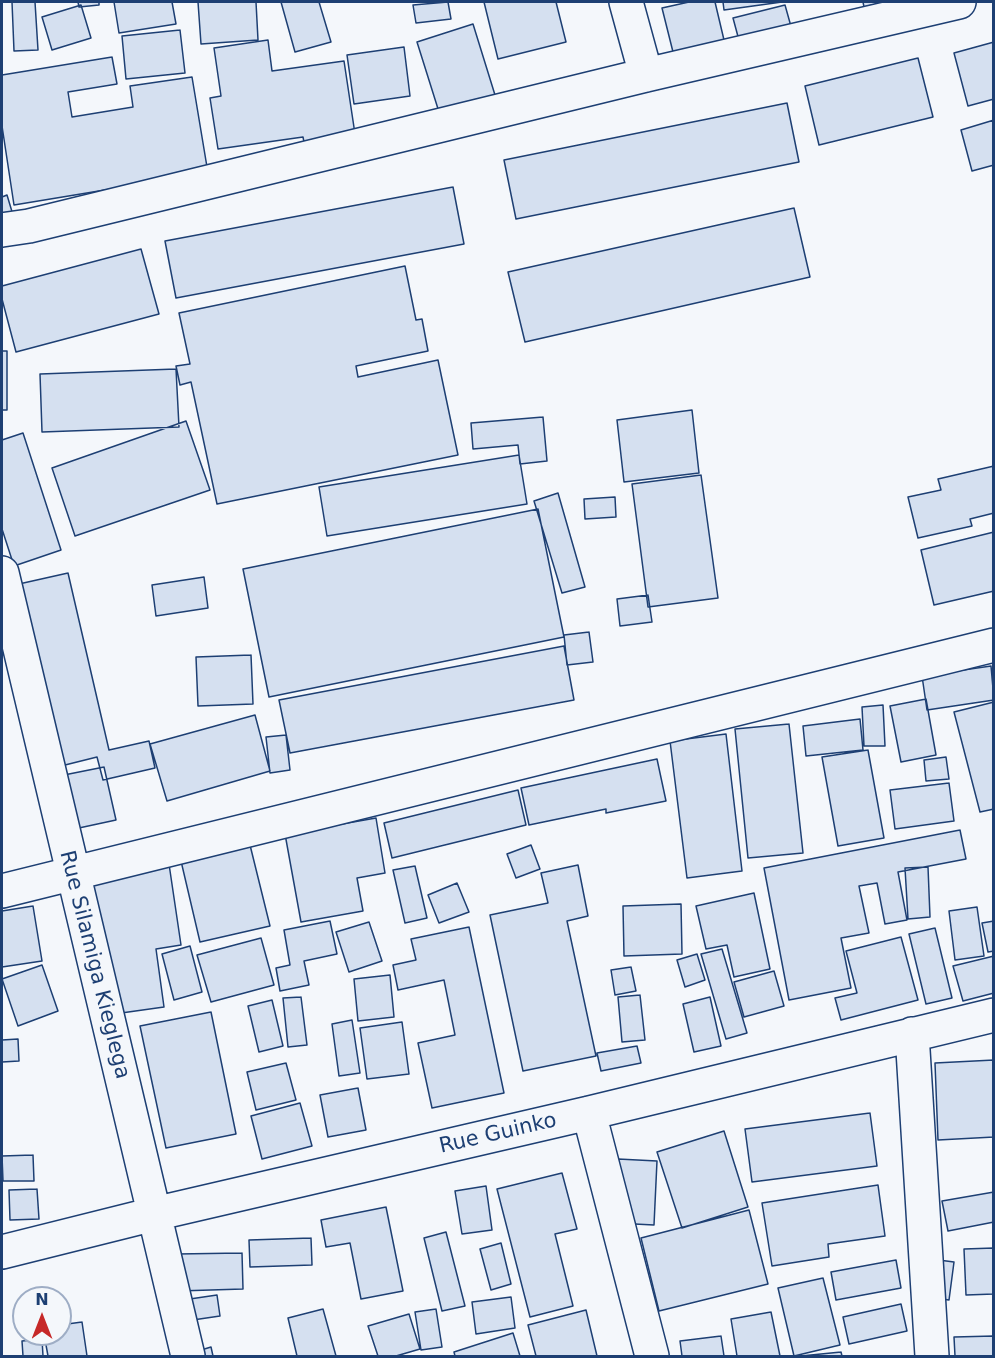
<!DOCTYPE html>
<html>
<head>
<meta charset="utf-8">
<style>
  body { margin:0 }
  #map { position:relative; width:995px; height:1358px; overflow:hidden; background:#f4f7fb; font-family:"DejaVu Sans",sans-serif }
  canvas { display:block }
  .frame { position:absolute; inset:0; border:3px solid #1d3f73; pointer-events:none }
  .north { position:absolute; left:12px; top:1286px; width:60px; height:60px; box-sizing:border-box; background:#f4f7fb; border:2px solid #9eadc5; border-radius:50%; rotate:0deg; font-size:16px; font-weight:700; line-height:24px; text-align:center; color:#1d3f73 }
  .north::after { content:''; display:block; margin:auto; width:21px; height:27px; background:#c62828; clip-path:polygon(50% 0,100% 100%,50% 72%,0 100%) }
</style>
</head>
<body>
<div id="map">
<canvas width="995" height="1358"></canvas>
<div class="frame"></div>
<div class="north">N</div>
</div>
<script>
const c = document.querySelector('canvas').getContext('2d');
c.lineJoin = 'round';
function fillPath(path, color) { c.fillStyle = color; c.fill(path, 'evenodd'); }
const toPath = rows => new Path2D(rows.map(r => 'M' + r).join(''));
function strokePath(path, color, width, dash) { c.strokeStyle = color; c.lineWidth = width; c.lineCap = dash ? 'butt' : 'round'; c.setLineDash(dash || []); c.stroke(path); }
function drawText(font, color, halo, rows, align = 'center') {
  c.font = font + ' "DejaVu Sans",sans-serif'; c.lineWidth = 4.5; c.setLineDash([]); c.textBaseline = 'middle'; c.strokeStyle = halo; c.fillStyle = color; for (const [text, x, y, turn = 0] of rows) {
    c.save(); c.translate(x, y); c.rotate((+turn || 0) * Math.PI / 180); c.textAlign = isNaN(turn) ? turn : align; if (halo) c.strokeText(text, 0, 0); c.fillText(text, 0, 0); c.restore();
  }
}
const building = toPath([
  [12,2,35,2,38,50,14,51,12,2],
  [78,2,99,2,99,5,79,7,78,2],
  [114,2,172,2,176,24,119,33,114,2],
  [198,2,256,2,258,40,201,44,198,2],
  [281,2,319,2,331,42,295,52,281,2],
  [448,2,451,19,416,23,413,5,448,2],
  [484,2,556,2,566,42,498,59,484,2],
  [689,2,715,2,724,40,673,52,662,8,689,2],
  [723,2,782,2,724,10,723,2],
  [863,2,885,2,864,7,863,2],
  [81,5,91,38,52,50,42,17,81,5],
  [785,5,792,30,740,44,733,18,785,5],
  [473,24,495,95,439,112,417,42,473,24],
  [180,30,185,73,126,79,122,36,180,30],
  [268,40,272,71,344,61,355,134,304,142,303,137,218,149,210,98,221,96,214,48,268,40],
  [994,42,994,99,968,106,954,53,994,42],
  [404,47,410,96,354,104,347,55,404,47],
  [112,57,117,84,68,92,72,117,133,107,130,86,192,77,208,173,14,205,2,126,2,75,112,57],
  [918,58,933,117,819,145,805,86,918,58],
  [787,103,799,162,516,219,504,160,787,103],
  [994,120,994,165,972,171,961,130,994,120],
  [453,187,464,244,176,298,165,241,453,187],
  [7,195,16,225,2,229,2,197,7,195],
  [794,208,810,277,525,342,508,272,794,208],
  [141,249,159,314,16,352,2,299,2,286,141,249],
  [405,266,416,320,422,319,428,351,356,366,358,377,438,360,458,455,217,504,191,382,180,385,176,366,190,364,179,313,405,266],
  [2,351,7,351,7,410,2,410,2,351],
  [176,369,179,427,42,432,40,374,176,369],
  [692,410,699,473,624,482,617,420,692,410],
  [543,417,547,461,520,464,518,445,473,449,471,423,543,417],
  [186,421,210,490,75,536,52,468,186,421],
  [23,433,61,550,14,566,2,529,2,440,23,433],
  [519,455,527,504,327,536,319,487,519,455],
  [994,466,994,513,970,519,972,526,918,538,908,497,941,490,938,479,994,466],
  [701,475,718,598,648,607,632,484,701,475],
  [558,493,585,587,562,593,534,501,558,493],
  [615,497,616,517,585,519,584,499,615,497],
  [538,509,564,637,269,697,243,569,538,509],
  [994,532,994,591,934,605,921,550,994,532],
  [68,573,109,750,149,741,155,768,103,780,97,757,53,768,10,586,68,573],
  [204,577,208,608,156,616,152,585,204,577],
  [648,595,652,622,620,626,617,599,648,595],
  [589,632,593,662,567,665,564,635,589,632],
  [564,646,574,700,290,753,279,700,564,646],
  [251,655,253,704,198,706,196,657,251,655],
  [991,666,994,700,927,710,922,676,991,666],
  [926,699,936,755,901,762,890,706,926,699],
  [994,702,994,809,980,812,954,712,994,702],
  [883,705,885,746,864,746,862,707,883,705],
  [255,715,270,771,167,801,150,744,255,715],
  [860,719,863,750,806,756,803,726,860,719],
  [789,724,803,853,748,858,735,729,789,724],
  [726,734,742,871,687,878,670,741,726,734],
  [286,735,290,770,270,773,266,737,286,735],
  [868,750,884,838,838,846,822,757,868,750],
  [946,757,949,779,926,781,924,760,946,757],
  [657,759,666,801,606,813,606,809,529,825,521,788,657,759],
  [104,767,116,820,65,831,54,777,104,767],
  [949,783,954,821,895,829,890,790,949,783],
  [518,790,526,825,392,858,384,823,518,790],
  [376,818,385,873,357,878,363,911,301,922,285,834,376,818],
  [960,830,966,859,898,872,907,920,885,924,877,883,859,886,869,933,841,938,851,988,789,1000,764,868,960,830],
  [250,845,270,926,200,942,181,861,250,845],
  [531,845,540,869,516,878,507,854,531,845],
  [169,864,181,945,156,949,164,1007,107,1015,87,876,169,864],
  [578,865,588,916,567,921,596,1056,523,1071,490,915,548,903,541,873,578,865],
  [415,866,427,918,405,923,393,870,415,866],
  [928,867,930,917,908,919,905,868,928,867],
  [457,883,469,912,439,923,428,895,457,883],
  [754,893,770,969,734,977,727,945,706,949,696,906,754,893],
  [681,904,682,954,624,956,623,906,681,904],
  [33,906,42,961,2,967,2,911,33,906],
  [977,907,984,956,955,960,949,911,977,907],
  [330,921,337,954,304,961,309,985,280,991,276,968,290,965,284,930,330,921],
  [994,921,994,951,988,952,982,923,994,921],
  [369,922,382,961,349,972,336,932,369,922],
  [469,927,504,1093,432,1108,418,1043,455,1035,444,980,398,990,393,965,416,960,411,939,469,927],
  [935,928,952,998,926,1004,909,934,935,928],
  [901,937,918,1000,841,1020,835,998,857,993,846,951,901,937],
  [261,938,274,985,211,1002,197,955,261,938],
  [190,946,202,992,174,1000,162,954,190,946],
  [722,949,747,1033,726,1039,701,954,722,949],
  [697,954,705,980,685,987,677,960,697,954],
  [994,956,994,993,963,1001,953,966,994,956],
  [42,965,58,1011,18,1026,2,979,42,965],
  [631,967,636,991,615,995,611,970,631,967],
  [774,971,784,1006,744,1017,734,982,774,971],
  [390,975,394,1017,358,1021,354,979,390,975],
  [640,995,645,1040,622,1042,618,997,640,995],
  [301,997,307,1045,288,1047,283,998,301,997],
  [710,997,721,1046,694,1052,683,1004,710,997],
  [272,1000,283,1046,259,1052,248,1006,272,1000],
  [211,1012,236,1134,166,1148,140,1026,211,1012],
  [352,1020,360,1073,339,1076,332,1024,352,1020],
  [402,1022,409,1074,367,1079,360,1028,402,1022],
  [18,1039,19,1061,2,1062,2,1040,18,1039],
  [637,1046,641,1063,601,1071,597,1053,637,1046],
  [994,1060,994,1137,938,1140,935,1063,994,1060],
  [286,1063,296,1100,256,1110,247,1072,286,1063],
  [358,1088,366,1130,328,1137,320,1095,358,1088],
  [300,1103,312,1146,262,1159,251,1116,300,1103],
  [870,1113,877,1166,752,1182,745,1129,870,1113],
  [724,1131,748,1207,682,1228,657,1152,724,1131],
  [33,1155,34,1181,3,1181,2,1156,33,1155],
  [618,1159,657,1161,654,1225,615,1223,618,1159],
  [562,1173,577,1229,555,1234,573,1306,530,1317,497,1189,562,1173],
  [878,1185,885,1236,828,1244,829,1257,772,1266,762,1203,878,1185],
  [486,1186,492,1230,462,1234,455,1191,486,1186],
  [37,1189,39,1219,10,1220,9,1190,37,1189],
  [994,1192,994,1222,948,1231,942,1201,994,1192],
  [386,1207,403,1291,361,1299,350,1243,326,1247,321,1220,386,1207],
  [749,1210,768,1284,659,1311,641,1238,749,1210],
  [446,1232,465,1306,442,1311,424,1238,446,1232],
  [311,1238,312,1265,250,1267,249,1240,311,1238],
  [501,1243,511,1284,491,1290,480,1249,501,1243],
  [994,1248,994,1294,966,1295,964,1249,994,1248],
  [242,1253,243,1289,178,1291,177,1254,242,1253],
  [931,1259,954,1262,949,1300,926,1297,931,1259],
  [896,1260,901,1288,836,1300,831,1272,896,1260],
  [823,1278,840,1345,794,1356,778,1288,823,1278],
  [217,1295,220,1316,186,1321,183,1300,217,1295],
  [511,1297,515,1328,476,1334,472,1302,511,1297],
  [901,1304,907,1331,849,1344,843,1317,901,1304],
  [323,1309,336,1356,297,1356,288,1318,323,1309],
  [436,1309,442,1347,421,1350,415,1312,436,1309],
  [586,1310,597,1356,536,1356,528,1325,586,1310],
  [771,1312,780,1356,737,1356,731,1319,771,1312],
  [409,1314,420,1349,396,1356,378,1356,368,1326,409,1314],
  [82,1322,87,1356,48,1356,44,1334,60,1334,60,1325,82,1322],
  [513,1333,520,1356,455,1356,454,1352,513,1333],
  [721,1336,724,1356,682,1356,680,1341,721,1336],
  [994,1336,994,1356,955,1356,954,1337,994,1336],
  [42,1339,43,1356,23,1356,22,1341,42,1339],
  [211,1347,213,1356,189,1356,188,1354,211,1347],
  [841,1352,842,1356,801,1356,841,1352]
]);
const street = toPath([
  [626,2,646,75],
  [2,230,29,226,646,75,959,2],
  [2,573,188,1356],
  [2,891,994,645],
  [912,1034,932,1356],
  [589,1113,652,1356],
  [2,1252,154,1214,589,1113,994,1015]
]);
const streetNames = [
  ["Rue Silamiga Kieglega",94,965,76],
  ["Rue Guinko",498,1134,-13]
];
fillPath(building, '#d5e0f0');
strokePath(building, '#1d3f73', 1.5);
strokePath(street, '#1d3f73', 36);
strokePath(street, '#f4f7fb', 33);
drawText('21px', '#1d3f73', '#f4f7fb', streetNames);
</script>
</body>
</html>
